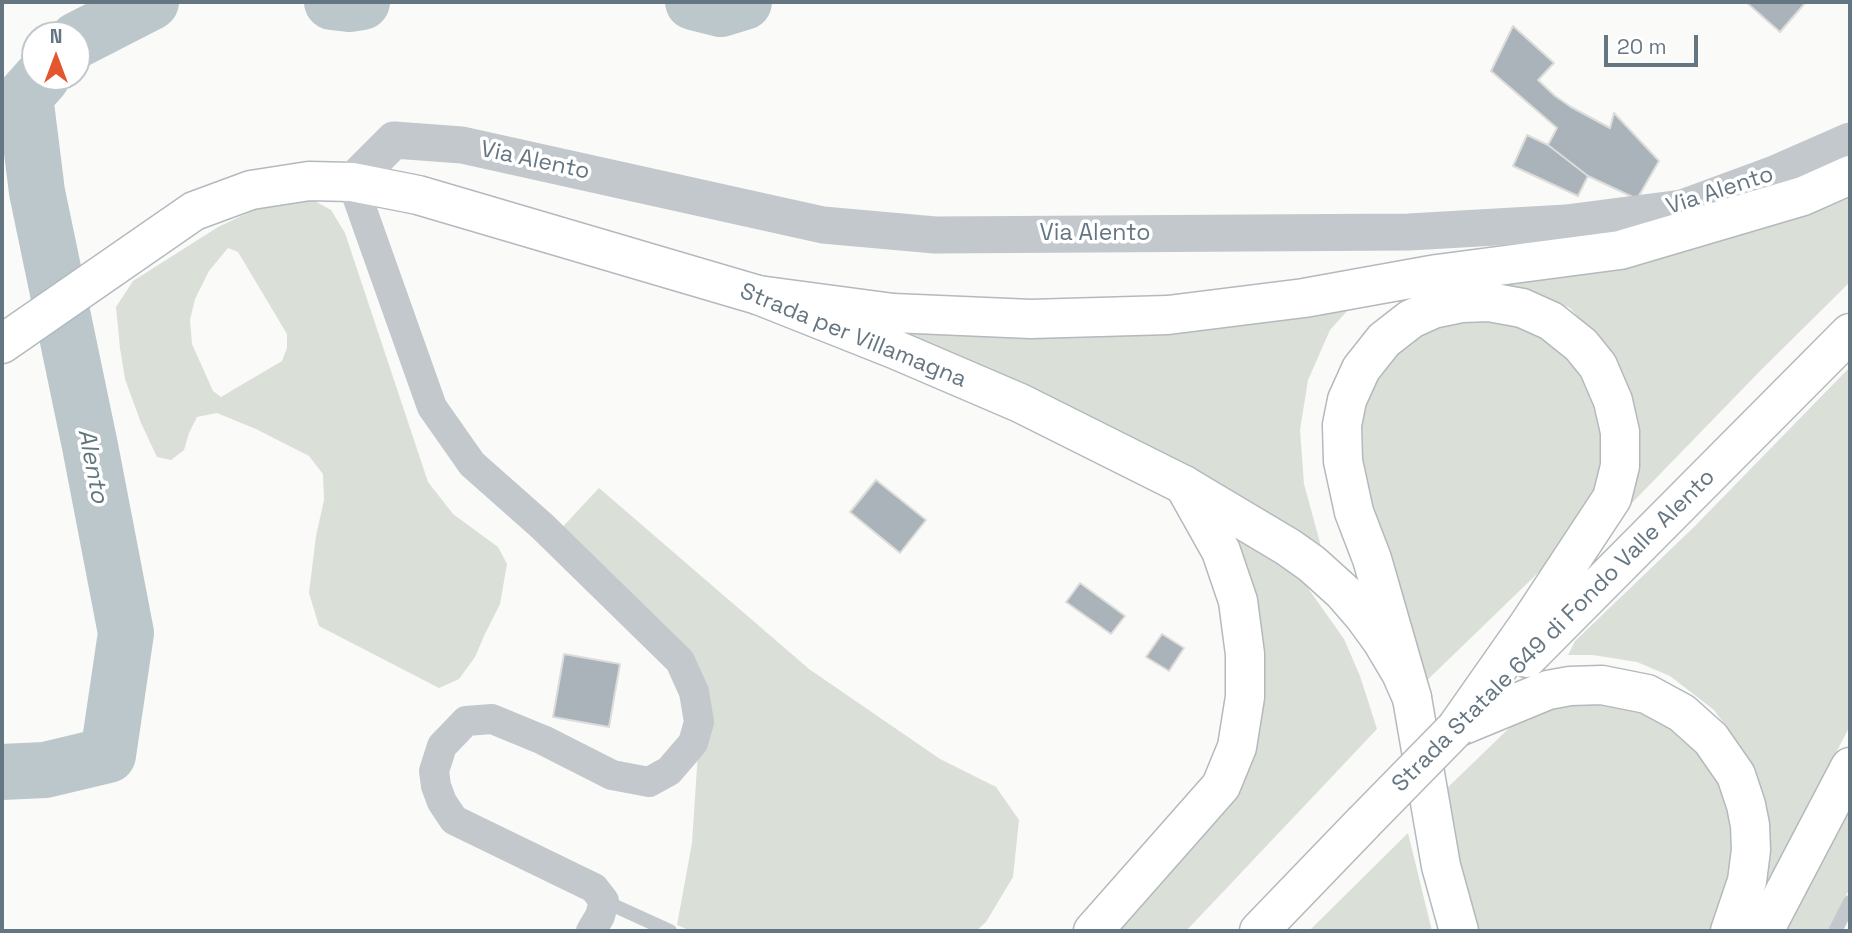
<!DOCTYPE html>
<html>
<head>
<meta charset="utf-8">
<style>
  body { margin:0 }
  #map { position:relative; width:1852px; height:933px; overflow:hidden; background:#fafaf8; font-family:"Space Grotesk",sans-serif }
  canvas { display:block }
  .frame { position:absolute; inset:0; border:4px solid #657683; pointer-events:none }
  .north { position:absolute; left:21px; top:21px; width:70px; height:70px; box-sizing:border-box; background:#fff; border:2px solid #c1c8cd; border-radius:50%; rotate:0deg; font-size:19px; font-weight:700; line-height:28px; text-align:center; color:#657683 }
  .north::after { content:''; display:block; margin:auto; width:24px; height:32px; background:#e4572e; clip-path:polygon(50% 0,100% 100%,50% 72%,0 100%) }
  .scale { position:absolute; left:1604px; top:35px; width:94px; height:32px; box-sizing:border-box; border:4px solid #657683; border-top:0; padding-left:9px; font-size:21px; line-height:24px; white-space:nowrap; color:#657683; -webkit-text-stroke:5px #fff; paint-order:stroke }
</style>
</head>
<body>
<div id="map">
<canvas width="1852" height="933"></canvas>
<div class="frame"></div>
<div class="north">N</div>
<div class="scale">20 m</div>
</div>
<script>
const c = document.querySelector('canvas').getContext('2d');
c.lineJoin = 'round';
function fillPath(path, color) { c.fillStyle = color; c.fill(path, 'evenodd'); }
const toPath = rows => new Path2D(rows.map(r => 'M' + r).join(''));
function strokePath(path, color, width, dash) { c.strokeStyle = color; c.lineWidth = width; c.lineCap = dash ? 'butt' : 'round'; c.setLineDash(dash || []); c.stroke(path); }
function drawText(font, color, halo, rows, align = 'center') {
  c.font = font + ' "Space Grotesk",sans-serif'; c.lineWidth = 7; c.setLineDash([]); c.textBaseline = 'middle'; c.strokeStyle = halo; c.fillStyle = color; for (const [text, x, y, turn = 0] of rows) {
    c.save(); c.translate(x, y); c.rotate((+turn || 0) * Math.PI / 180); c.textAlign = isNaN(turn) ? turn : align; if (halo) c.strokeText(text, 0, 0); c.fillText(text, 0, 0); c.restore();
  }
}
const green = toPath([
  [1850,194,1850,282,1761,370,1630,505,1636,461,1600,341,1570,308,1532,291,1482,279,1656,256,1803,217],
  [289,199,313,200,331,210,345,233,428,482,453,514,498,547,507,564,500,604,484,636,475,657,459,679,439,688,319,626,309,593,316,536,324,500,323,474,309,456,256,429,217,413,197,417,189,433,184,450,171,460,157,457,141,423,125,379,120,348,116,307,133,281,218,227,252,211],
  [228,248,238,252,287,334,287,348,282,361,221,397,213,391,192,344,190,320,195,299,209,271],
  [1356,301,1330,330,1308,380,1300,430,1304,484,1322,550,1237,494,868,324],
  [1505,313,1574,352,1603,408,1605,485,1570,542,1418,689,1368,513,1354,413,1371,374,1430,320],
  [1850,367,1850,726,1764,888,1754,782,1741,747,1714,710,1670,676,1637,662,1593,655,1568,655,1575,641,1695,526],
  [599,488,809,669,940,759,996,787,1019,820,1013,877,986,922,976,931,691,931,677,925,692,843,701,707,556,534],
  [1217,527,1258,547,1305,584,1344,639,1360,676,1377,729,1186,931,1114,931,1243,757],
  [1586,695,1674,716,1732,789,1738,833,1720,931,1477,931,1444,791,1532,706],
  [1850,775,1850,888,1827,931,1767,931],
  [1408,833,1432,931,1309,931]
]);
const stream = toPath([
  [135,2,141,7]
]);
const river = toPath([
  [332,2,349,4,362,2],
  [693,2,721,9,744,2],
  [77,40,151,2],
  [2,772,45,770,108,755,126,633,90,446,37,192,25,96,42,77]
]);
const building = toPath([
  [1746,2,1806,2,1780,32,1746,2],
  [1513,26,1554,63,1538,80,1555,96,1571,107,1610,128,1614,113,1659,161,1637,199,1588,176,1548,145,1557,128,1491,71,1513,26],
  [1527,135,1548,145,1588,176,1578,196,1513,166,1527,135],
  [876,480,926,520,900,553,850,512,876,480],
  [1080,583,1125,616,1111,634,1066,602,1080,583],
  [1162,634,1184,648,1169,671,1146,657,1162,634],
  [564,654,620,664,609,727,553,717,564,654]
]);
const service = toPath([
  [604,901,670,931],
  [1835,931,1850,902]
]);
const minor = toPath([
  [352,182,432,407,472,464,542,526,680,661,694,692,699,722,693,743,669,771,649,782,612,775,543,740,492,719,466,721,442,746,434,771,436,786,442,802,454,820,594,888,604,901,600,916,591,931]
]);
const tertiary = toPath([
  [352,182,394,140,462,145,823,225,935,235,1409,232,1566,223,1682,208,1777,173,1850,141]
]);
const secondary = toPath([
  [2,344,194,211,251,190,309,181,352,182,418,195,758,295,894,349,1020,403,1184,485,1288,547,1312,564,1343,592,1363,615,1382,641,1401,673,1412,698,1441,866,1459,931]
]);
const trunk = toPath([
  [758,295,893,313,1031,319,1168,315,1304,298,1437,274,1620,250,1803,196,1850,175],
  [1527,658,1850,333],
  [1412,698,1372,559,1354,512,1343,461,1342,425,1347,400,1361,369,1384,340,1411,319,1433,309,1462,303,1489,302,1522,308,1551,321,1581,345,1598,366,1613,401,1620,432,1620,466,1612,498,1529,624,1456,728],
  [1456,728,1548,690,1570,686,1602,685,1647,694,1682,713,1711,739,1736,775,1746,805,1750,825,1751,850,1747,881,1730,931],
  [1093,931,1221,786,1237,747,1245,697,1245,654,1238,601,1221,551,1184,485],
  [1259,931,1363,823],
  [1764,931,1850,767]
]);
const trunkBridge = toPath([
  [1363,823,1456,728]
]);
const streetNames = [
  ["Via Alento",535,161,12],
  ["Via Alento",1720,191,-18],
  ["Via Alento",1095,234],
  ["Strada per Villamagna",853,336,22],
  ["Strada Statale 649 di Fondo Valle Alento",1554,631,-45]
];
const waterNames = [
  ["Alento",92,466,79]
];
fillPath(green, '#dadfd7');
strokePath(stream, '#bbc7cb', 10);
strokePath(river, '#bbc7cb', 56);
fillPath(building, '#aab3b9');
strokePath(building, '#dcdcda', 2);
strokePath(secondary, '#b3babf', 41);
strokePath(trunk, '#b4b9bd', 41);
strokePath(service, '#c3c8cc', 14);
strokePath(minor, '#c3c8cc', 30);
strokePath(tertiary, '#c3c8cc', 37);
strokePath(secondary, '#fff', 38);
strokePath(trunk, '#fff', 38);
strokePath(trunkBridge, '#b4b9bd', 41, []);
strokePath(trunkBridge, '#fff', 38);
drawText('23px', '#657683', '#fff', streetNames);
drawText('italic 24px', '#60757c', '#fff', waterNames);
</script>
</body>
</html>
